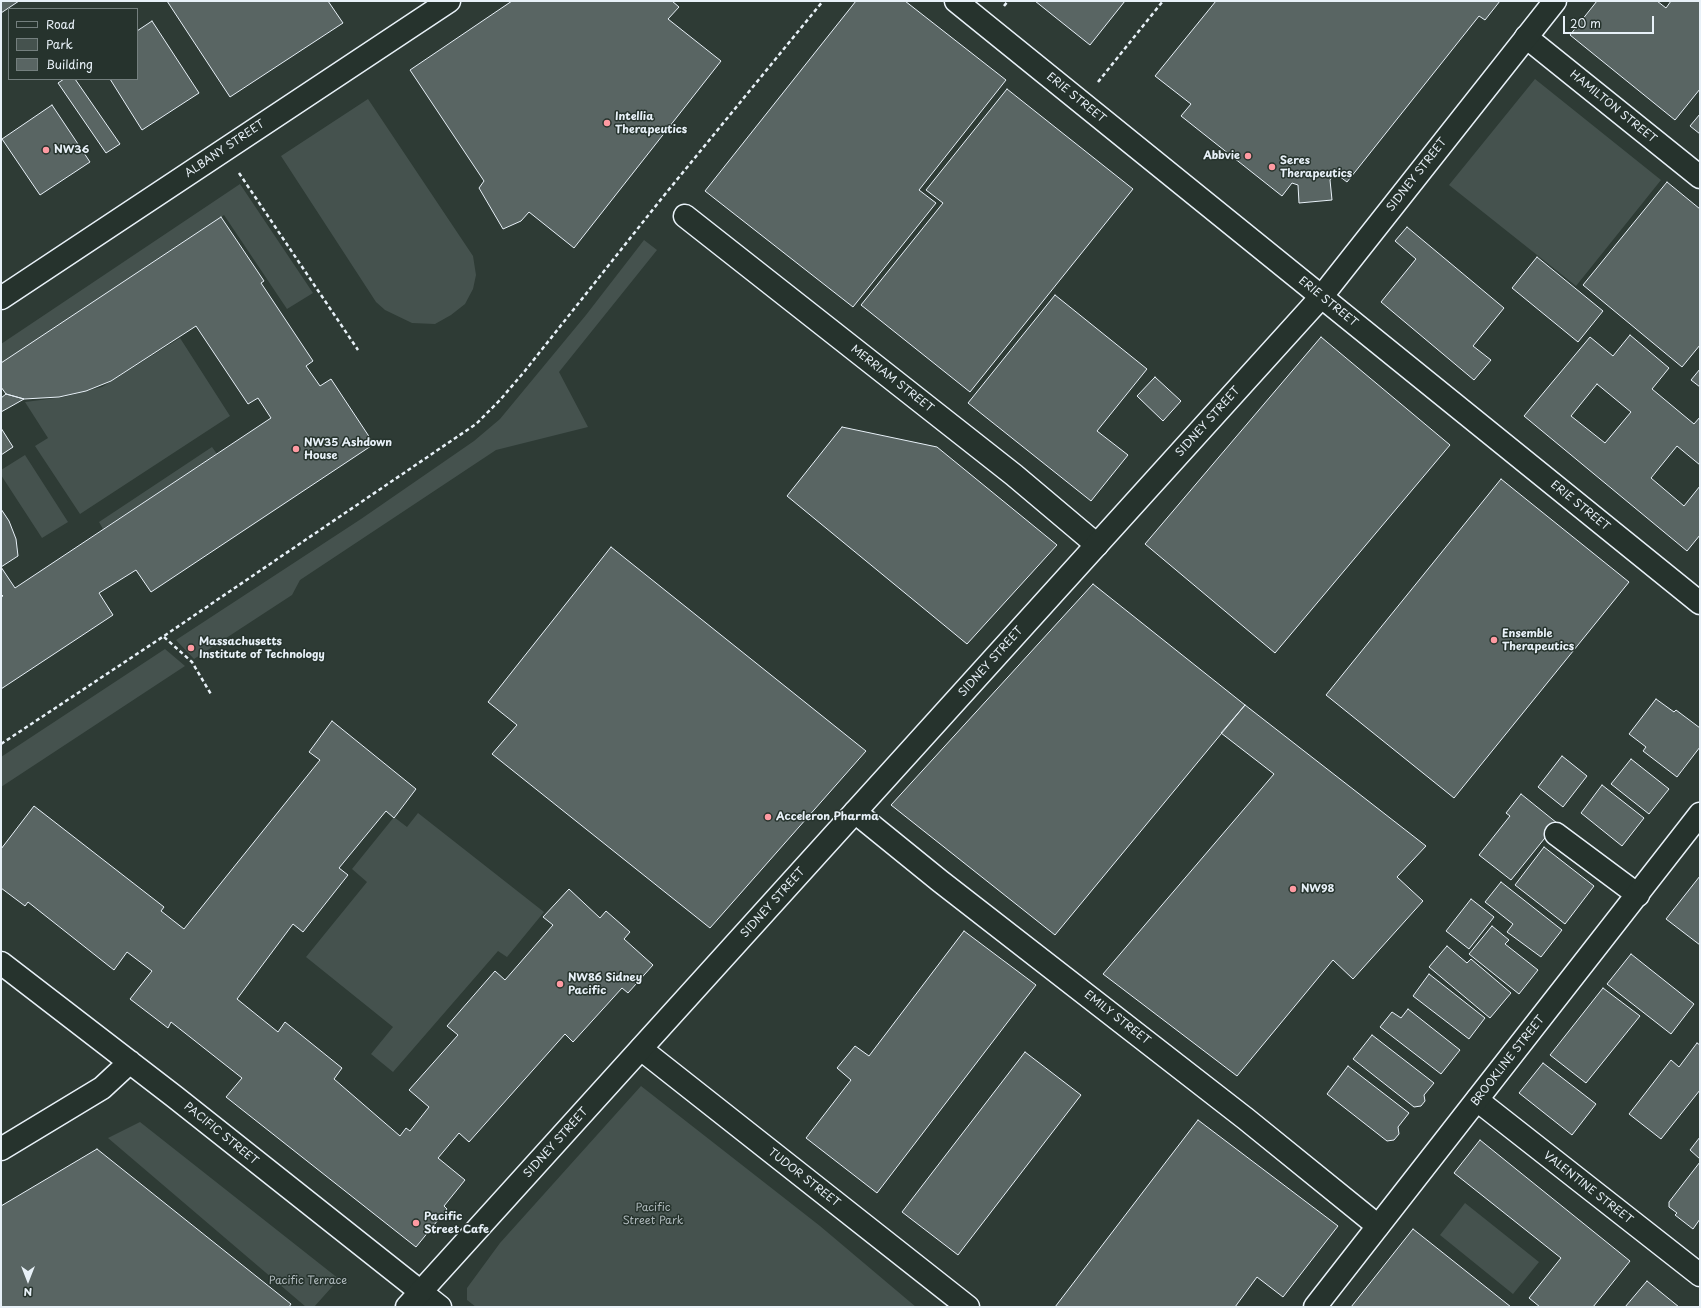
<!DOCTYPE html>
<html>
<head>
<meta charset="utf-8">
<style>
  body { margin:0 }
  #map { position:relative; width:1701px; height:1308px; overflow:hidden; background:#2e3b35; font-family:"Playpen Sans",sans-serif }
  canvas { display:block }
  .frame { position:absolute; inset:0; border:2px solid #e8f1f8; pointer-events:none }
  .legend { position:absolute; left:8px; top:8px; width:130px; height:72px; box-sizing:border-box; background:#26332d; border:1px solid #747f7e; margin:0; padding:5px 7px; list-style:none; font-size:12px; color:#e8f1f8 }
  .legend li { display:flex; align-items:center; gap:8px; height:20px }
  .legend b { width:20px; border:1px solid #747f7e }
  .north { position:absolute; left:8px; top:1260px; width:40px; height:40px; -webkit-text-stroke:3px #26332d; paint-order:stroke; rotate:180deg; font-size:11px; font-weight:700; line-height:16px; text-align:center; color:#e8f1f8 }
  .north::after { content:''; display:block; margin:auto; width:14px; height:18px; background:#e8f1f8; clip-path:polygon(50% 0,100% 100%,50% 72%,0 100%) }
  .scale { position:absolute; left:1563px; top:16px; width:91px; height:18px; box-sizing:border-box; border:2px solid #e8f1f8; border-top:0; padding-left:5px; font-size:12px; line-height:14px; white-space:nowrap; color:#e8f1f8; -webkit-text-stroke:3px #26332d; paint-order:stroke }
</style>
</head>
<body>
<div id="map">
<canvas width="1701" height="1308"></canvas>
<div class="frame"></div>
<ul class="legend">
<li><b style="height:5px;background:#26332d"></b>Road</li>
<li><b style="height:11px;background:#45524e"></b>Park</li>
<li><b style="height:11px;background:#596563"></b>Building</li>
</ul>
<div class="north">N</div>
<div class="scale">20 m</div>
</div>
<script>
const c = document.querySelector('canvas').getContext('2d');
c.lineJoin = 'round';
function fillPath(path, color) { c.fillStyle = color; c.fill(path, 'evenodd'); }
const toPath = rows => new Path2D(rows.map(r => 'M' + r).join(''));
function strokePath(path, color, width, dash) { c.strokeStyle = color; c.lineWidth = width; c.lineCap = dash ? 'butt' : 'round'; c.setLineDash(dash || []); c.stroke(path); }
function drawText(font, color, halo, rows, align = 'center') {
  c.font = font + ' "Playpen Sans",sans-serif'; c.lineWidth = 3; c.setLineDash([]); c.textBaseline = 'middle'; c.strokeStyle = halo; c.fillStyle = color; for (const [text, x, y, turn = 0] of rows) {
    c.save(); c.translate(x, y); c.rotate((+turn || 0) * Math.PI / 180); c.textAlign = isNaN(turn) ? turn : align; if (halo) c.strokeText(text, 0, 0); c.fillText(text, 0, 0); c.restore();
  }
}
const green = toPath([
  [1535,79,1661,180,1576,286,1449,185],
  [368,99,473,256,476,275,473,289,465,304,451,315,435,324,412,323,385,310,376,302,281,156],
  [240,184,313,293,287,309,224,215,1,364,1,344],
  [644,240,657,250,559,372,588,427,496,450,300,580,292,595,194,659,176,640,361,519,474,441,500,419,586,315],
  [180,338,230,416,80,514,35,446,48,438,25,402,64,397,102,387],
  [212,447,217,454,103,529,99,522],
  [25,455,68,522,42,538,1,475,1,470],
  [165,649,185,666,1,787,1,757],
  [418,813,544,912,507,957,498,951,393,1072,371,1054,393,1027,306,957,367,882,352,869,394,817,407,827],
  [641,1086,820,1226,916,1307,476,1307,467,1300,467,1288,500,1243],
  [140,1122,339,1279,314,1307,306,1307,108,1138],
  [1465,1203,1539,1262,1513,1294,1440,1235]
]);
const building = toPath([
  [1,1,19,1,1,13,1,1],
  [167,1,328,1,343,23,230,97,167,1],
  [512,1,672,1,679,7,668,19,721,61,574,248,529,212,521,221,503,229,479,188,484,181,410,70,512,1],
  [856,1,905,1,1006,80,919,190,936,203,853,307,705,191,856,1],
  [1035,1,1125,1,1090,45,1035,1],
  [1216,1,1500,1,1485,20,1479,16,1347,182,1335,173,1330,180,1332,200,1299,203,1298,185,1292,183,1282,196,1181,116,1191,104,1155,76,1216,1],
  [1597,1,1657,1,1666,8,1671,1,1700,1,1700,89,1675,120,1570,35,1597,1],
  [152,21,199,93,142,130,110,79,137,79,137,31,152,21],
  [64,79,75,79,120,144,106,153,58,83,64,79],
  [1007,89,1133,189,970,392,861,305,943,203,926,190,1007,89],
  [52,105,90,162,40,195,2,139,52,105],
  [1700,114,1700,134,1690,126,1700,114],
  [1667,182,1700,209,1700,345,1682,367,1583,285,1667,182],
  [221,217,264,281,261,283,313,361,306,366,320,386,331,379,374,444,151,592,136,570,99,593,113,615,1,689,1,597,3,596,1,594,1,509,9,521,16,539,18,556,1,567,15,588,271,418,258,398,248,404,196,326,111,381,86,391,59,397,24,399,6,394,1,387,1,363,221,217],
  [1407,227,1504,308,1473,346,1491,360,1474,380,1381,302,1416,259,1395,241,1407,227],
  [1537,257,1603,311,1578,342,1512,288,1537,257],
  [1055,295,1147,369,1097,431,1128,455,1091,501,968,403,1055,295],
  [1630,335,1669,368,1652,389,1694,424,1700,417,1700,465,1677,446,1651,478,1684,506,1700,486,1700,535,1687,551,1524,416,1590,337,1613,356,1630,335],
  [1597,384,1631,412,1605,443,1571,416,1597,384],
  [1321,337,1450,445,1275,653,1145,544,1321,337],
  [1700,369,1700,387,1691,380,1700,369],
  [1155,377,1181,401,1163,421,1137,396,1155,377],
  [6,394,24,399,1,412,1,398,6,394],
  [842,427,937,447,1057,545,967,644,787,496,842,427],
  [1,428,13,447,1,455,1,428],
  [1501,479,1629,582,1454,798,1326,695,1501,479],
  [611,547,866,751,710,928,492,754,517,725,488,702,611,547],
  [1093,584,1245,705,1055,935,891,805,1093,584],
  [1656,699,1674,712,1676,710,1700,728,1700,747,1677,777,1643,751,1646,747,1629,734,1656,699],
  [1245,705,1426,846,1397,877,1423,901,1353,979,1333,960,1237,1076,1103,974,1274,774,1221,733,1245,705],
  [332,721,416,789,394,818,386,811,339,868,348,875,303,932,293,924,237,999,278,1032,285,1022,342,1068,334,1079,400,1136,406,1128,410,1131,429,1107,409,1090,458,1035,447,1026,495,971,505,980,553,925,543,917,569,889,600,918,606,911,630,932,624,939,653,965,628,993,622,988,573,1042,565,1034,469,1142,459,1133,438,1158,465,1180,444,1206,447,1209,416,1247,226,1097,242,1078,171,1022,168,1028,130,999,152,971,127,952,114,970,28,902,25,906,1,888,1,849,34,806,164,907,161,911,184,929,320,760,309,752,332,721],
  [1562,756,1587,776,1563,807,1538,787,1562,756],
  [1631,759,1669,789,1649,814,1611,784,1631,759],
  [1602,785,1644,818,1622,846,1581,813,1602,785],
  [1521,794,1557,823,1511,880,1479,855,1510,816,1506,813,1521,794],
  [1544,847,1594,886,1565,924,1515,885,1544,847],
  [1700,876,1700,945,1666,919,1700,876],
  [1501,882,1562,930,1541,957,1507,932,1513,924,1485,902,1501,882],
  [1471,899,1494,917,1469,949,1446,931,1471,899],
  [1492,926,1509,940,1505,944,1538,970,1519,994,1469,954,1492,926],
  [964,931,1036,985,877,1193,806,1138,851,1080,837,1068,855,1046,869,1056,964,931],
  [1447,946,1467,963,1471,959,1511,993,1490,1018,1429,967,1447,946],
  [1631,954,1694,1004,1671,1034,1607,984,1631,954],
  [1429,974,1485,1018,1469,1039,1413,996,1429,974],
  [1603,988,1640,1016,1586,1083,1550,1055,1603,988],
  [1408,1009,1460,1050,1441,1074,1380,1027,1392,1012,1401,1018,1408,1009],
  [1372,1035,1434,1083,1424,1095,1425,1101,1421,1106,1414,1107,1353,1059,1372,1035],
  [1697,1043,1700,1045,1700,1090,1661,1139,1629,1114,1671,1060,1679,1067,1697,1043],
  [1025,1052,1081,1095,958,1255,902,1212,1025,1052],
  [1543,1063,1596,1104,1572,1135,1519,1093,1543,1063],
  [1348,1066,1409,1113,1398,1127,1399,1134,1394,1140,1387,1141,1327,1094,1348,1066],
  [1198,1120,1338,1226,1283,1297,1257,1277,1235,1307,1055,1307,1198,1120],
  [1700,1137,1700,1159,1690,1150,1700,1137],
  [1480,1140,1630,1261,1593,1307,1540,1307,1529,1298,1561,1258,1454,1173,1480,1140],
  [97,1149,291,1304,289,1307,1,1307,1,1206,97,1149],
  [1700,1162,1700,1219,1693,1229,1675,1215,1677,1213,1669,1207,1669,1202,1700,1162],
  [1413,1229,1511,1307,1351,1307,1413,1229],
  [1647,1281,1679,1307,1625,1307,1647,1281]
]);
const path = toPath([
  [1004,6,1008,1],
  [1098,82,1163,1],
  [239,173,358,350],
  [164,637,192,662,212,696],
  [1,744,164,636,476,424,500,400,524,372,662,198,823,1]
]);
const street = toPath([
  [1526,37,1700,177],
  [685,216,1014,475,1097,545],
  [855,812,940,881,1246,1119,1378,1226],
  [1556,834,1638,895],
  [641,1049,968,1307],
  [1477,1100,1700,1275],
  [421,1292,440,1307]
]);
const secondary = toPath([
  [956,1,1700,603],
  [1,298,449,1],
  [1,963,175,1097,421,1292],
  [1,1149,102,1088,130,1062]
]);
const primary = toPath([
  [407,1307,1322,296,1555,1],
  [1315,1307,1700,814]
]);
const markers = [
  [607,123,4,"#ff9aa2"],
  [46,150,4,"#ff9aa2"],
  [1248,156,4,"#ff9aa2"],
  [1272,167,4,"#ff9aa2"],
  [296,449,4,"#ff9aa2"],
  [1494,640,4,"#ff9aa2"],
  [191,648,4,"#ff9aa2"],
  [768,817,4,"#ff9aa2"],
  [1293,889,4,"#ff9aa2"],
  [560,984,4,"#ff9aa2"],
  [416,1223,4,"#ff9aa2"]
];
const streetNames = [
  ["ERIE STREET",1076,98,39],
  ["HAMILTON STREET",1613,107,39],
  ["ALBANY STREET",225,149,-34],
  ["SIDNEY STREET",1417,175,-52],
  ["ERIE STREET",1328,302,39],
  ["MERRIAM STREET",892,379,38],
  ["SIDNEY STREET",1208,422,-48],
  ["ERIE STREET",1580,506,39],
  ["SIDNEY STREET",991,662,-48],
  ["SIDNEY STREET",773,903,-48],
  ["EMILY STREET",1117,1018,38],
  ["BROOKLINE STREET",1508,1061,-52],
  ["PACIFIC STREET",221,1134,39],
  ["SIDNEY STREET",556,1143,-48],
  ["TUDOR STREET",804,1178,38],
  ["VALENTINE STREET",1588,1188,38]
];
const poiNames = [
  ["Intellia",615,117],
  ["Therapeutics",615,130],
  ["NW36",54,150],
  ["Abbvie",1240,156,"right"],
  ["Seres",1280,161],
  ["Therapeutics",1280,174],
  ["NW35 Ashdown",304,443],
  ["House",304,456],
  ["Ensemble",1502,634],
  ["Therapeutics",1502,647],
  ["Massachusetts",199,642],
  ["Institute of Technology",199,655],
  ["Acceleron Pharma",776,817],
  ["NW98",1301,889],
  ["NW86 Sidney",568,978],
  ["Pacific",568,991],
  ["Pacific",424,1217],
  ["Street Cafe",424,1230]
];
const parkNames = [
  ["Pacific",653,1208],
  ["Street Park",653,1221],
  ["Pacific Terrace",308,1281]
];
fillPath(green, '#45524e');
fillPath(building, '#596563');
strokePath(building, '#e8f1f8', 1);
strokePath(street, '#e8f1f8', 25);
strokePath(secondary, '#e8f1f8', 25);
strokePath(primary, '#e8f1f8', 25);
strokePath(path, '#e8f1f8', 2.5, [4, 3]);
strokePath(street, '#26332d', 22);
strokePath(secondary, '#26332d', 22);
strokePath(primary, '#26332d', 22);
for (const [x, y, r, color] of markers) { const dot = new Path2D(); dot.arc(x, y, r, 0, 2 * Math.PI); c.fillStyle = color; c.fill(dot); strokePath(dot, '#26332d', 1.5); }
drawText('11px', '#e8f1f8', '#26332d', streetNames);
drawText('bold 11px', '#e8f1f8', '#26332d', poiNames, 'left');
drawText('11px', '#afb9bc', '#26332d', parkNames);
</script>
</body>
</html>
